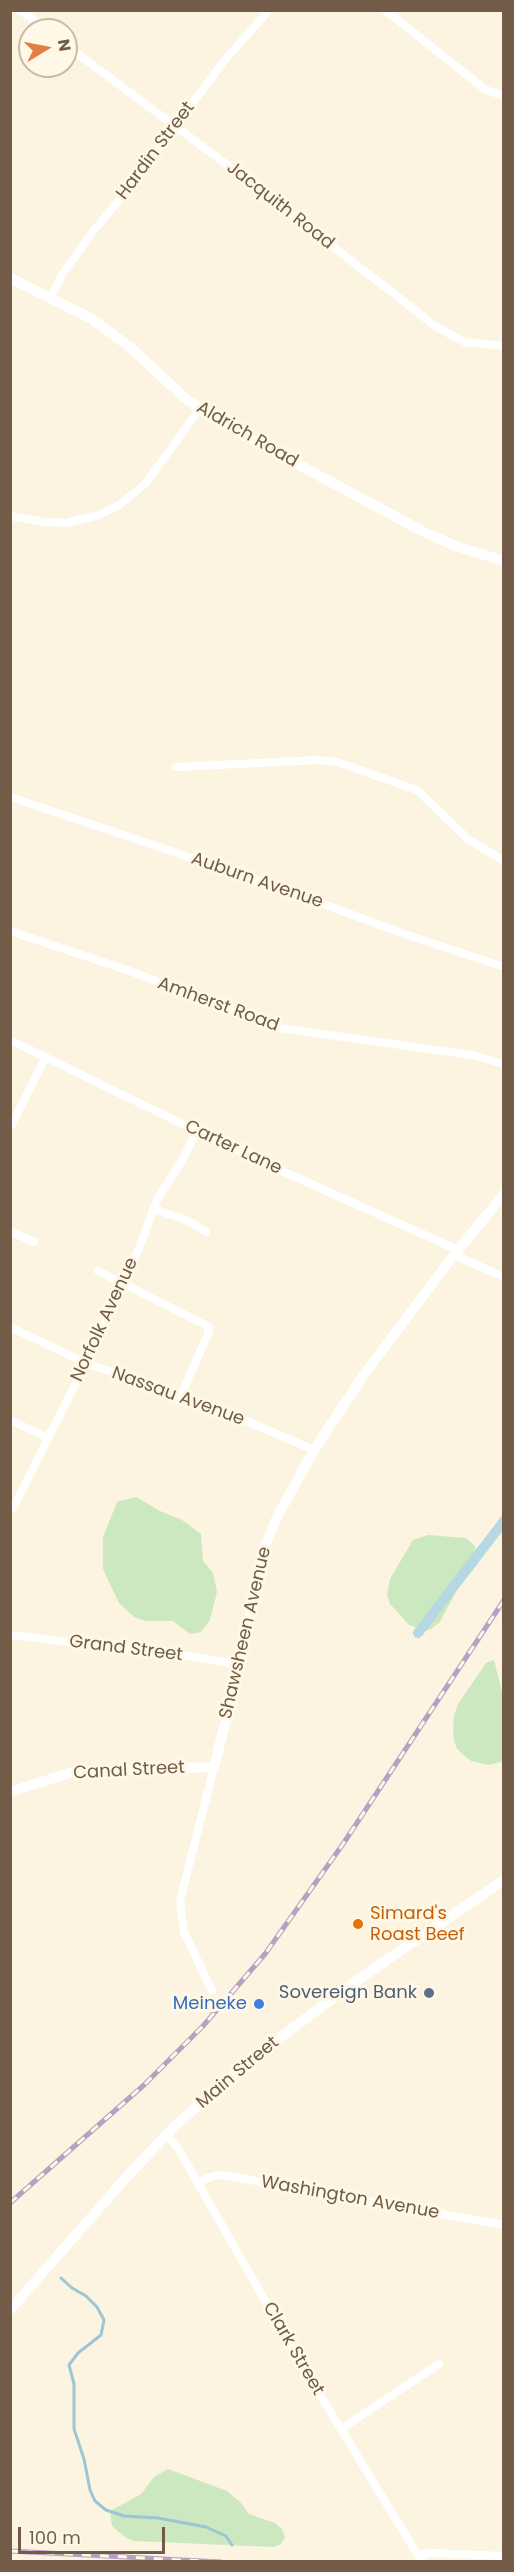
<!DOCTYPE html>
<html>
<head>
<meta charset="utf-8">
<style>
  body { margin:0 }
  #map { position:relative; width:514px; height:2572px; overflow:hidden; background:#fcf4e0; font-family:Poppins,sans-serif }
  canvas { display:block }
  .frame { position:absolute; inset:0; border:12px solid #725c48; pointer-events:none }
  .north { position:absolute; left:18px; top:18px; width:60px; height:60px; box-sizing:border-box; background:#fff8e6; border:2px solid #c7baa7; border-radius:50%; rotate:80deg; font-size:16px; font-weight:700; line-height:24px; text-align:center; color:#725c48 }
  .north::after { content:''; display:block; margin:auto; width:21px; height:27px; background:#e57d46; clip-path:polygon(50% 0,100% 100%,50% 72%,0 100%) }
  .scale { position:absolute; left:18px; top:2527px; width:147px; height:27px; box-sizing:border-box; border:3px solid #725c48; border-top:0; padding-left:8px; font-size:18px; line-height:21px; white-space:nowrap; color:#725c48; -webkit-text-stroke:4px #fff8e6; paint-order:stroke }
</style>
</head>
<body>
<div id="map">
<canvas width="514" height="2572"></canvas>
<div class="frame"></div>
<div class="north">N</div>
<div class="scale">100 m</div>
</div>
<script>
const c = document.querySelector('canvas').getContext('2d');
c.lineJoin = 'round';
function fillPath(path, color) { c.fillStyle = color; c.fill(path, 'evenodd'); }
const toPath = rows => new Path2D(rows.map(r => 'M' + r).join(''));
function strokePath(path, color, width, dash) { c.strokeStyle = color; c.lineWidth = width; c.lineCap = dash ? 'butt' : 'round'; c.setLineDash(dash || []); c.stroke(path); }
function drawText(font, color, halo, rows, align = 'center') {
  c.font = font + ' Poppins,sans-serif'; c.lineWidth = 6; c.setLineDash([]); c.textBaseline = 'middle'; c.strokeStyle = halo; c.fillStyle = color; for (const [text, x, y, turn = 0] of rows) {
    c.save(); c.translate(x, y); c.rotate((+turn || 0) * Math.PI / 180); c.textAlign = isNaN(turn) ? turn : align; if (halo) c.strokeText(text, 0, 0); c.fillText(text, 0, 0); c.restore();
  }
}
const green = toPath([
  [136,1497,160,1511,182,1520,201,1534,203,1561,213,1573,217,1592,210,1620,201,1632,190,1634,173,1621,146,1621,134,1617,119,1603,103,1569,103,1537,117,1502],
  [428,1535,466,1538,475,1546,478,1561,478,1564,459,1586,440,1622,431,1629,424,1631,409,1625,390,1604,387,1595,390,1579,413,1540],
  [494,1660,503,1696,504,1761,489,1765,471,1761,461,1753,456,1747,453,1734,454,1716,458,1704,486,1663],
  [168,2469,227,2491,241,2503,249,2514,275,2523,282,2529,285,2537,281,2544,273,2547,134,2541,126,2538,112,2526,110,2511,141,2494,154,2477]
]);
const stream = toPath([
  [61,2278,72,2288,86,2296,97,2307,104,2320,101,2335,78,2353,69,2365,74,2384,74,2429,84,2459,90,2490,95,2501,106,2510,124,2516,158,2518,206,2527,226,2536,232,2545]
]);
const canal = toPath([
  [418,1633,504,1521]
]);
const street = toPath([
  [20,10,47,30],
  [385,10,486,90,504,96],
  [66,45,246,179,438,328,465,342,504,346],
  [51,297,63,273,95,229,129,188,224,61,269,10],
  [10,516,44,522,66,523,99,515,119,505,145,484,199,410],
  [176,767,318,760,337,762,417,790,468,839,504,861],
  [10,797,269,884,407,935,504,967],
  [10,931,127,970,279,1028,472,1055,504,1064],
  [10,1040,242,1153,458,1250],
  [12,1125,45,1058],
  [153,1209,187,1220,206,1232],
  [10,1231,34,1242],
  [454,1255,504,1277],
  [98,1271,209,1327,209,1332,181,1395],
  [10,1327,86,1363,226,1412,314,1450],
  [10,1420,48,1438],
  [13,1508,86,1363,139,1248,157,1200,184,1157,197,1131],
  [10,1635,196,1657,240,1665],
  [212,1991,184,1932,180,1901,214,1767],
  [167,2135,178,2148,300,2362,422,2562],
  [197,2182,214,2176,222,2175,504,2225],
  [341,2429,439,2364],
  [418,2555,432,2553,504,2556]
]);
const secondary = toPath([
  [10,278,92,319,131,348,185,398,212,418,422,531,453,545,504,561],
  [10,1792,76,1771,214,1767,240,1665,261,1556,278,1515,314,1450,365,1373,454,1255,504,1194],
  [10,2310,131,2172,175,2126,224,2082,262,2051,359,1979,504,1880]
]);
const rail = toPath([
  [10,2203,144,2085,203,2026,265,1954,343,1844,504,1600],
  [10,2551,221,2562]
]);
const markers = [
  [358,1924,6,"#e8710a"],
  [429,1993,6,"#5c6f8a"],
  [259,2004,6,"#3f7fe0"]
];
const streetNames = [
  ["Hardin Street",156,151,-53],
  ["Jacquith Road",280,206,38],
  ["Aldrich Road",247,435,30],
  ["Auburn Avenue",257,881,19],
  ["Amherst Road",218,1005,20],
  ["Carter Lane",233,1148,25],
  ["Norfolk Avenue",105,1320,-65],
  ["Nassau Avenue",178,1397,20],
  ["Shawsheen Avenue",246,1633,-77],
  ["Grand Street",126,1649,7],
  ["Canal Street",129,1771,-3],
  ["Main Street",238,2073,-40],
  ["Washington Avenue",350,2198,10],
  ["Clark Street",293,2349,60]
];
const foodNames = [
  ["Simard's",370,1914],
  ["Roast Beef",370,1935]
];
const serviceNames = [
  ["Sovereign Bank",417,1993]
];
const shopNames = [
  ["Meineke",247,2004]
];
fillPath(green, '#cbe8c0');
strokePath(stream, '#9cc6d6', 3);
strokePath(canal, '#b6d8e4', 10);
strokePath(street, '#fff', 8);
strokePath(secondary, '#fff', 10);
strokePath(rail, '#b8a0c4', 5);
strokePath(rail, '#fff8e6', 3, [9]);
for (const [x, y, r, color] of markers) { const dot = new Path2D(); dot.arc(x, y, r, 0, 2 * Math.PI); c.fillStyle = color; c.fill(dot); strokePath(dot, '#fff8e6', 2); }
drawText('18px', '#725c48', '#fff8e6', streetNames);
drawText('18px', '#c56008', '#fff8e6', foodNames, 'left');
drawText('18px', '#4e5e75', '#fff8e6', serviceNames, 'right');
drawText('18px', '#366cbe', '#fff8e6', shopNames, 'right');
</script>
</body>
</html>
